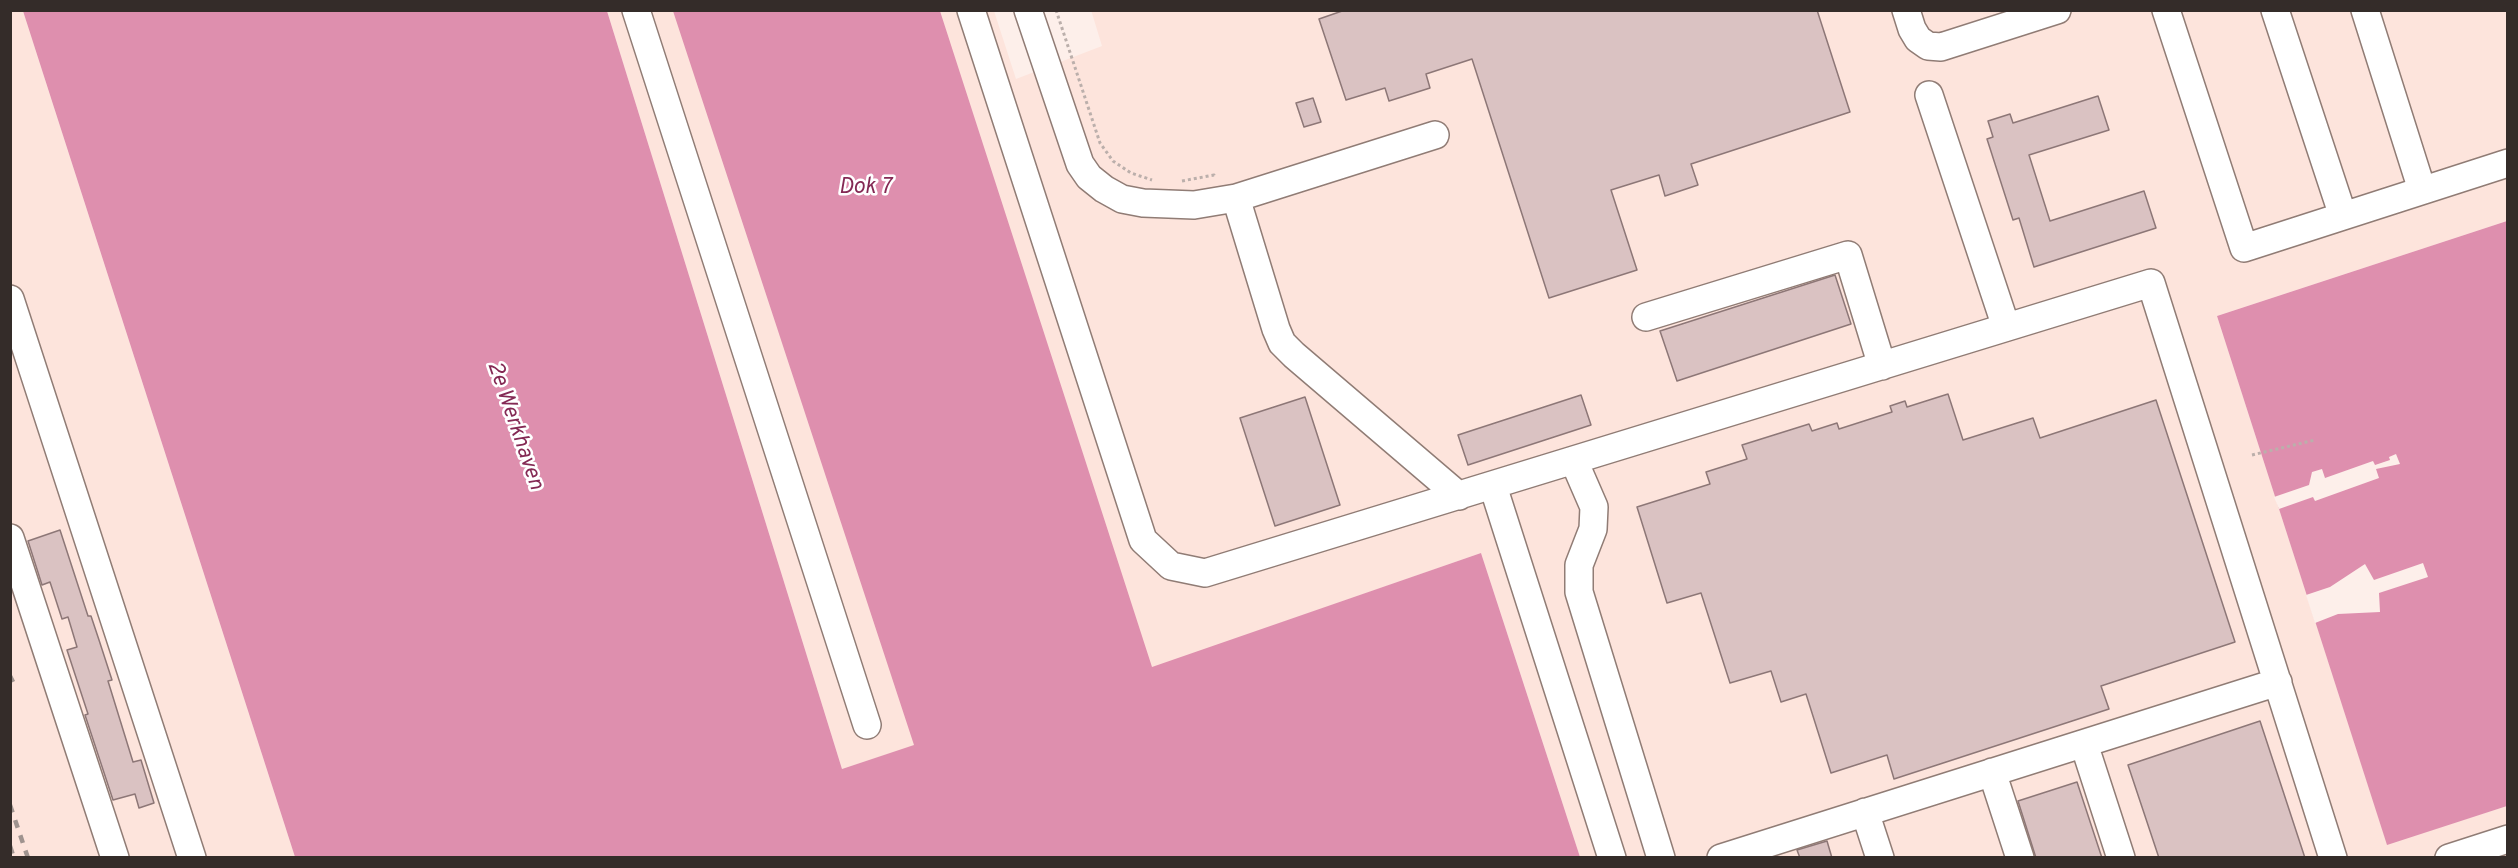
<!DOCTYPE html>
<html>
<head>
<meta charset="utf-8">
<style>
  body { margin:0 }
  #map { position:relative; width:2518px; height:868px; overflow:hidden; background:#fdefea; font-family:Overpass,sans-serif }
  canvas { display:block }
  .frame { position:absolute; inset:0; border:12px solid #342c29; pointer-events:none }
</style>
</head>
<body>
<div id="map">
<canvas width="2518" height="868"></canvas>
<div class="frame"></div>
</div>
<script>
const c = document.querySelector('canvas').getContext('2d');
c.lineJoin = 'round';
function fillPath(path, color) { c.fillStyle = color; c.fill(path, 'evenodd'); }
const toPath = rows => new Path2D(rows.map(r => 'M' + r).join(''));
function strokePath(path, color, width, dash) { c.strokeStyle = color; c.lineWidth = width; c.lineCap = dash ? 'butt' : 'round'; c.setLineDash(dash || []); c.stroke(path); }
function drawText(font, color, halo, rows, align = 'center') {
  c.font = font + ' Overpass,sans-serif'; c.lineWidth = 5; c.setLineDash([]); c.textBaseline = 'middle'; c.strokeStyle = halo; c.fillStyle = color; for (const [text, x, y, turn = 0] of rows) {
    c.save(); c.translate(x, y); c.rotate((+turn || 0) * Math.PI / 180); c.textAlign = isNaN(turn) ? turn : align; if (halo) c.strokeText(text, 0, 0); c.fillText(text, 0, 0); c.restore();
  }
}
const built = toPath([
  [1091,10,2507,11,2507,221,2217,316,2387,844,2507,806,2507,857,1580,857,1481,553,1152,668,842,769,607,11,994,11,1016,79,1102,46],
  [10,11,23,11,295,857,11,857]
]);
const water = toPath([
  [23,11,607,11,842,769,914,745,673,11,940,11,1152,667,1481,553,1580,857,295,857],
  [2507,221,2507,806,2387,845,2217,316]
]);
const pier = toPath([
  [2396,454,2400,464,2376,469,2379,478,2315,501,2313,497,2279,509,2274,497,2309,485,2312,472,2322,469,2325,478,2373,461,2375,465,2390,460,2389,457],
  [2423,563,2428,577,2379,593,2380,612,2338,614,2315,623,2306,595,2330,587,2365,564,2374,580]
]);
const building = toPath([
  [1345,10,1817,10,1850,112,1691,164,1698,185,1665,196,1659,175,1611,190,1637,270,1549,298,1472,59,1426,74,1430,88,1389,101,1385,88,1346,100,1319,19,1345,10],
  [2098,96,2109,130,2029,155,2050,221,2144,191,2156,228,2034,267,2019,218,2013,220,1987,139,1993,137,1988,121,2010,114,2013,123,2098,96],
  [1313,98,1321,122,1304,127,1296,103,1313,98],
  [1835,275,1851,324,1677,381,1660,331,1835,275],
  [1948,394,1963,440,2033,418,2040,438,2156,400,2235,642,2101,686,2109,709,1894,779,1887,755,1831,773,1806,694,1781,702,1771,671,1730,683,1701,593,1667,603,1637,507,1710,484,1706,472,1747,459,1742,445,1809,424,1812,431,1837,423,1839,429,1892,412,1890,406,1905,401,1907,407,1948,394],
  [1581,395,1591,425,1468,465,1458,435,1581,395],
  [1305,397,1340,505,1275,526,1240,418,1305,397],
  [60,530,88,616,91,616,99,640,112,680,108,681,133,762,141,760,154,803,139,808,135,794,113,800,85,715,88,714,67,650,77,647,68,617,62,619,50,582,42,585,28,541,60,530],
  [2260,721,2305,858,2159,858,2128,765,2260,721],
  [2077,782,2102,858,2036,858,2018,801,2077,782],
  [1827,841,1832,858,1800,858,1797,850,1827,841]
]);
const path = toPath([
  [1056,10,1100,143,1113,161,1131,173,1152,180],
  [1182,181,1214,175,1215,178],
  [2252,455,2315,440]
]);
const minor = toPath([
  [636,10,867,725],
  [971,10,1143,540,1171,566,1205,573,2151,283,2333,858],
  [1028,10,1080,164,1089,177,1104,189,1122,199,1143,203,1194,205,1236,198,1276,329,1282,343,1294,355,1459,496],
  [1906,10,1912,29,1918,39,1928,46,1941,47,2057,10],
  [2166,10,2244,248,2508,163],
  [2275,10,2343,216],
  [2365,10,2422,190],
  [1929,95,2006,327],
  [1236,198,1435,135],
  [10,299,192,858],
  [1646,317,1848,255,1882,366],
  [1574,461,1594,507,1593,529,1579,565,1579,592,1661,858],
  [1493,486,1612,858],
  [10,538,115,858],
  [2084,744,2121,858],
  [1992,772,2020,858],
  [1865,812,1880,858],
  [1721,858,2278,682],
  [2449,858,2508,839]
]);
const rail = toPath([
  [10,676,13,682],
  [10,805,28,858],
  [10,846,14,858]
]);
const waterNames = [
  ["Dok 7",865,189],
  ["2e Werkhaven",514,426,71]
];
fillPath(built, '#fde4dc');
fillPath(water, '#de8fae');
fillPath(pier, '#fdefea');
fillPath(building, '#dac2c2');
strokePath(building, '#8d7777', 1.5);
strokePath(minor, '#907c75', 30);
strokePath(path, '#bbafab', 3, [3, 3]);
strokePath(minor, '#fff', 27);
strokePath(rail, '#9f938f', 4.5, [8, 8]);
drawText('italic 22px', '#842954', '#fff', waterNames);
</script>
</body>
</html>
